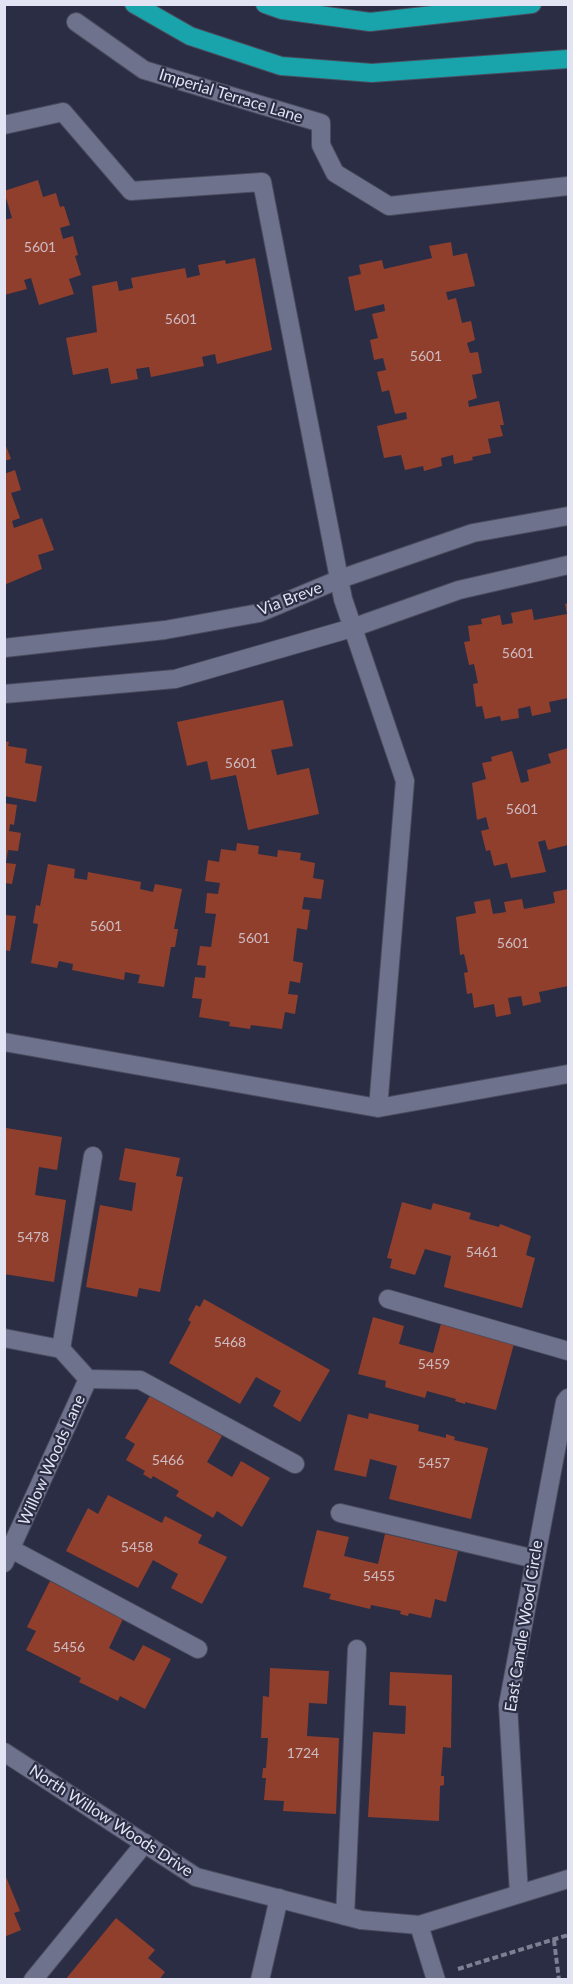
<!DOCTYPE html>
<html>
<head>
<meta charset="utf-8">
<style>
  body { margin:0 }
  #map { position:relative; width:573px; height:1984px; overflow:hidden; background:#2b2d44; font-family:Lato,sans-serif }
  canvas { display:block }
  .frame { position:absolute; inset:0; border:6px solid #e2e4f3; pointer-events:none }
</style>
</head>
<body>
<div id="map">
<canvas width="573" height="1984"></canvas>
<div class="frame"></div>
</div>
<script>
const c = document.querySelector('canvas').getContext('2d');
c.lineJoin = 'round';
function fillPath(path, color) { c.fillStyle = color; c.fill(path, 'evenodd'); }
const toPath = rows => new Path2D(rows.map(r => 'M' + r).join(''));
function strokePath(path, color, width, dash) { c.strokeStyle = color; c.lineWidth = width; c.lineCap = dash ? 'butt' : 'round'; c.setLineDash(dash || []); c.stroke(path); }
function drawText(font, color, halo, rows, align = 'center') {
  c.font = font + ' Lato,sans-serif'; c.lineWidth = 4.5; c.setLineDash([]); c.textBaseline = 'middle'; c.strokeStyle = halo; c.fillStyle = color; for (const [text, x, y, turn = 0] of rows) {
    c.save(); c.translate(x, y); c.rotate((+turn || 0) * Math.PI / 180); c.textAlign = isNaN(turn) ? turn : align; if (halo) c.strokeText(text, 0, 0); c.fillText(text, 0, 0); c.restore();
  }
}
const building = toPath([
  [38,180,43,197,56,193,60,207,64,206,70,225,60,228,63,239,73,236,78,255,75,256,81,275,69,279,74,294,39,305,31,278,24,280,27,289,4,295,4,220,12,218,4,191],
  [451,242,453,256,467,253,475,286,446,292,448,300,456,298,462,323,471,321,475,340,467,343,470,353,478,352,482,373,472,375,477,398,468,401,469,407,499,401,504,425,500,425,503,436,488,439,491,453,472,457,473,460,454,464,453,455,441,458,442,466,424,471,423,466,405,470,401,455,384,458,377,426,407,419,406,412,395,414,389,390,382,392,377,372,386,370,383,358,374,360,370,340,378,338,372,314,385,311,384,304,355,311,348,277,361,274,359,265,382,260,384,269,432,258,429,246],
  [255,258,272,350,217,364,215,354,202,357,204,366,151,377,149,367,136,369,138,379,111,384,108,368,73,375,66,338,97,332,92,286,117,281,119,291,133,288,131,278,185,268,187,278,200,275,198,265,225,260,226,264],
  [4,441,11,459,4,461],
  [15,470,21,490,11,493,20,518,12,521,14,528,42,518,54,550,38,555,42,569,4,585,4,474],
  [568,603,568,698,549,702,551,712,532,716,530,706,518,709,519,718,501,721,500,716,485,719,482,706,476,707,473,684,478,683,474,664,469,665,464,642,470,641,468,626,482,624,481,619,500,615,502,625,513,623,511,613,532,609,534,620,567,614,565,604],
  [283,700,293,746,271,750,277,775,309,768,319,814,248,830,236,775,211,780,207,761,187,766,177,722],
  [4,741,9,742,8,746,27,749,25,763,42,766,36,802,4,796],
  [568,748,568,845,548,850,545,840,538,842,546,872,511,878,507,863,494,866,490,850,486,851,481,831,489,829,486,817,477,820,472,783,486,779,482,763,492,761,491,757,512,751,521,783,529,781,527,770,551,763,548,754],
  [4,803,17,805,14,825,10,824,9,831,21,833,18,851,8,850,6,863,16,864,12,884,4,883],
  [237,843,259,846,258,854,277,857,278,850,301,853,300,860,315,863,313,878,324,880,321,899,304,897,302,909,310,910,307,930,297,928,293,961,303,963,300,983,290,981,288,994,298,995,295,1014,285,1012,282,1029,251,1025,250,1029,229,1026,230,1022,199,1017,202,999,192,998,195,977,205,978,206,966,197,965,200,946,211,947,216,914,205,913,207,893,218,894,220,883,205,881,208,860,219,862,221,849,236,851],
  [48,864,75,869,74,878,87,880,88,872,141,882,140,889,153,892,155,884,182,889,174,929,178,929,175,947,171,947,164,987,138,983,140,975,125,972,124,980,72,970,73,964,59,961,57,968,31,963,38,924,33,923,36,905,40,906],
  [568,889,568,986,539,992,541,1002,523,1006,521,996,508,998,511,1014,496,1017,494,1004,474,1008,472,993,467,994,464,973,468,972,464,954,460,955,456,917,476,913,474,902,490,899,493,914,506,912,504,902,522,899,524,909,555,903,553,892],
  [4,915,16,916,10,951,4,950],
  [6,1128,62,1137,57,1170,39,1167,35,1195,66,1200,54,1282,4,1274],
  [125,1148,180,1158,176,1176,183,1177,160,1292,139,1288,137,1297,86,1287,100,1205,132,1211,136,1183,119,1180],
  [402,1202,431,1210,433,1203,471,1213,469,1219,499,1227,500,1224,531,1236,526,1255,535,1258,522,1308,444,1287,451,1256,425,1249,415,1275,390,1268,392,1259,387,1258],
  [204,1299,330,1370,300,1422,273,1406,281,1391,256,1377,240,1404,169,1363,191,1322,188,1320,196,1305,200,1307],
  [373,1317,404,1326,399,1344,433,1353,442,1320,515,1340,496,1410,465,1402,465,1404,455,1401,456,1399,427,1391,425,1398,385,1387,386,1381,358,1374],
  [151,1394,222,1436,207,1462,232,1477,241,1461,270,1478,242,1527,217,1511,213,1518,176,1496,179,1491,153,1476,151,1479,143,1474,145,1471,126,1460,135,1444,125,1438],
  [369,1413,419,1425,418,1431,446,1438,446,1434,455,1437,454,1440,488,1448,471,1519,389,1499,397,1466,370,1459,366,1477,334,1470,348,1414,368,1419],
  [108,1495,162,1523,165,1516,202,1535,198,1543,227,1557,202,1604,171,1588,178,1574,153,1560,138,1588,66,1551,88,1508,98,1514],
  [317,1530,349,1537,344,1556,378,1564,385,1534,458,1551,446,1602,435,1599,431,1618,409,1613,408,1616,400,1614,401,1611,371,1605,370,1609,329,1599,331,1594,303,1587],
  [50,1581,123,1619,109,1648,134,1661,143,1645,171,1659,145,1709,120,1696,118,1701,79,1682,81,1678,26,1650,36,1631,27,1627],
  [270,1668,329,1671,327,1704,309,1703,307,1736,339,1738,336,1814,283,1811,284,1801,264,1800,266,1778,262,1778,263,1768,266,1768,268,1738,261,1738,263,1696,269,1697],
  [390,1672,452,1675,451,1748,443,1747,441,1776,444,1776,444,1785,440,1786,439,1821,368,1817,373,1732,405,1734,406,1706,389,1705],
  [4,1872,20,1911,14,1913,21,1930,4,1937],
  [116,1918,155,1950,148,1958,165,1972,159,1980,65,1980]
]);
const path = toPath([
  [554,1940,559,1980],
  [458,1969,568,1935]
]);
const lane = toPath([
  [76,22,144,70,321,123,321,145,335,173,389,206,568,186],
  [4,125,63,112,131,191,262,182,343,599,405,781,378,1108],
  [4,1042,378,1108,568,1074],
  [388,1299,568,1351],
  [61,1349,93,1156],
  [88,1379,140,1380,295,1464],
  [340,1513,535,1559],
  [11,1549,198,1649],
  [345,1916,357,1649],
  [419,1925,436,1980],
  [33,1980,145,1843],
  [260,1980,279,1898]
]);
const street = toPath([
  [4,648,165,630,259,613,340,579,473,533,568,516],
  [4,694,175,679,352,628,459,590,568,565],
  [4,1338,61,1349,88,1379,4,1563],
  [4,1752,196,1877,361,1920,419,1925,568,1879],
  [519,1894,508,1705,565,1402,568,1398]
]);
const highway = toPath([
  [134,4,190,36,281,66,372,73,568,59],
  [265,4,282,10,370,22,532,4]
]);
const numberNames = [
  ["5601",40,247],
  ["5601",181,319],
  ["5601",426,356],
  ["5601",518,653],
  ["5601",241,763],
  ["5601",522,809],
  ["5601",106,926],
  ["5601",254,938],
  ["5601",513,943],
  ["5478",33,1237],
  ["5461",482,1252],
  ["5468",230,1342],
  ["5459",434,1364],
  ["5466",168,1460],
  ["5457",434,1463],
  ["5458",137,1547],
  ["5455",379,1576],
  ["5456",69,1647],
  ["1724",303,1753]
];
const streetNames = [
  ["Imperial Terrace Lane",231,96,17],
  ["Via Breve",290,599,-21],
  ["Willow Woods Lane",52,1460,-66],
  ["East Candle Wood Circle",524,1626,-81],
  ["North Willow Woods Drive",111,1821,33]
];
fillPath(building, '#913f2d');
strokePath(lane, '#4a4b5e', 20);
strokePath(street, '#4a4b5e', 20);
strokePath(highway, '#4a4b5e', 20);
strokePath(path, '#7d7f92', 4, [6, 3]);
strokePath(lane, '#6e728c', 18);
strokePath(street, '#6e728c', 18);
strokePath(highway, '#19a3aa', 18);
drawText('14px', '#cebbc2', null, numberNames);
drawText('16px', '#e2e4f3', '#2b2d44', streetNames);
</script>
</body>
</html>
